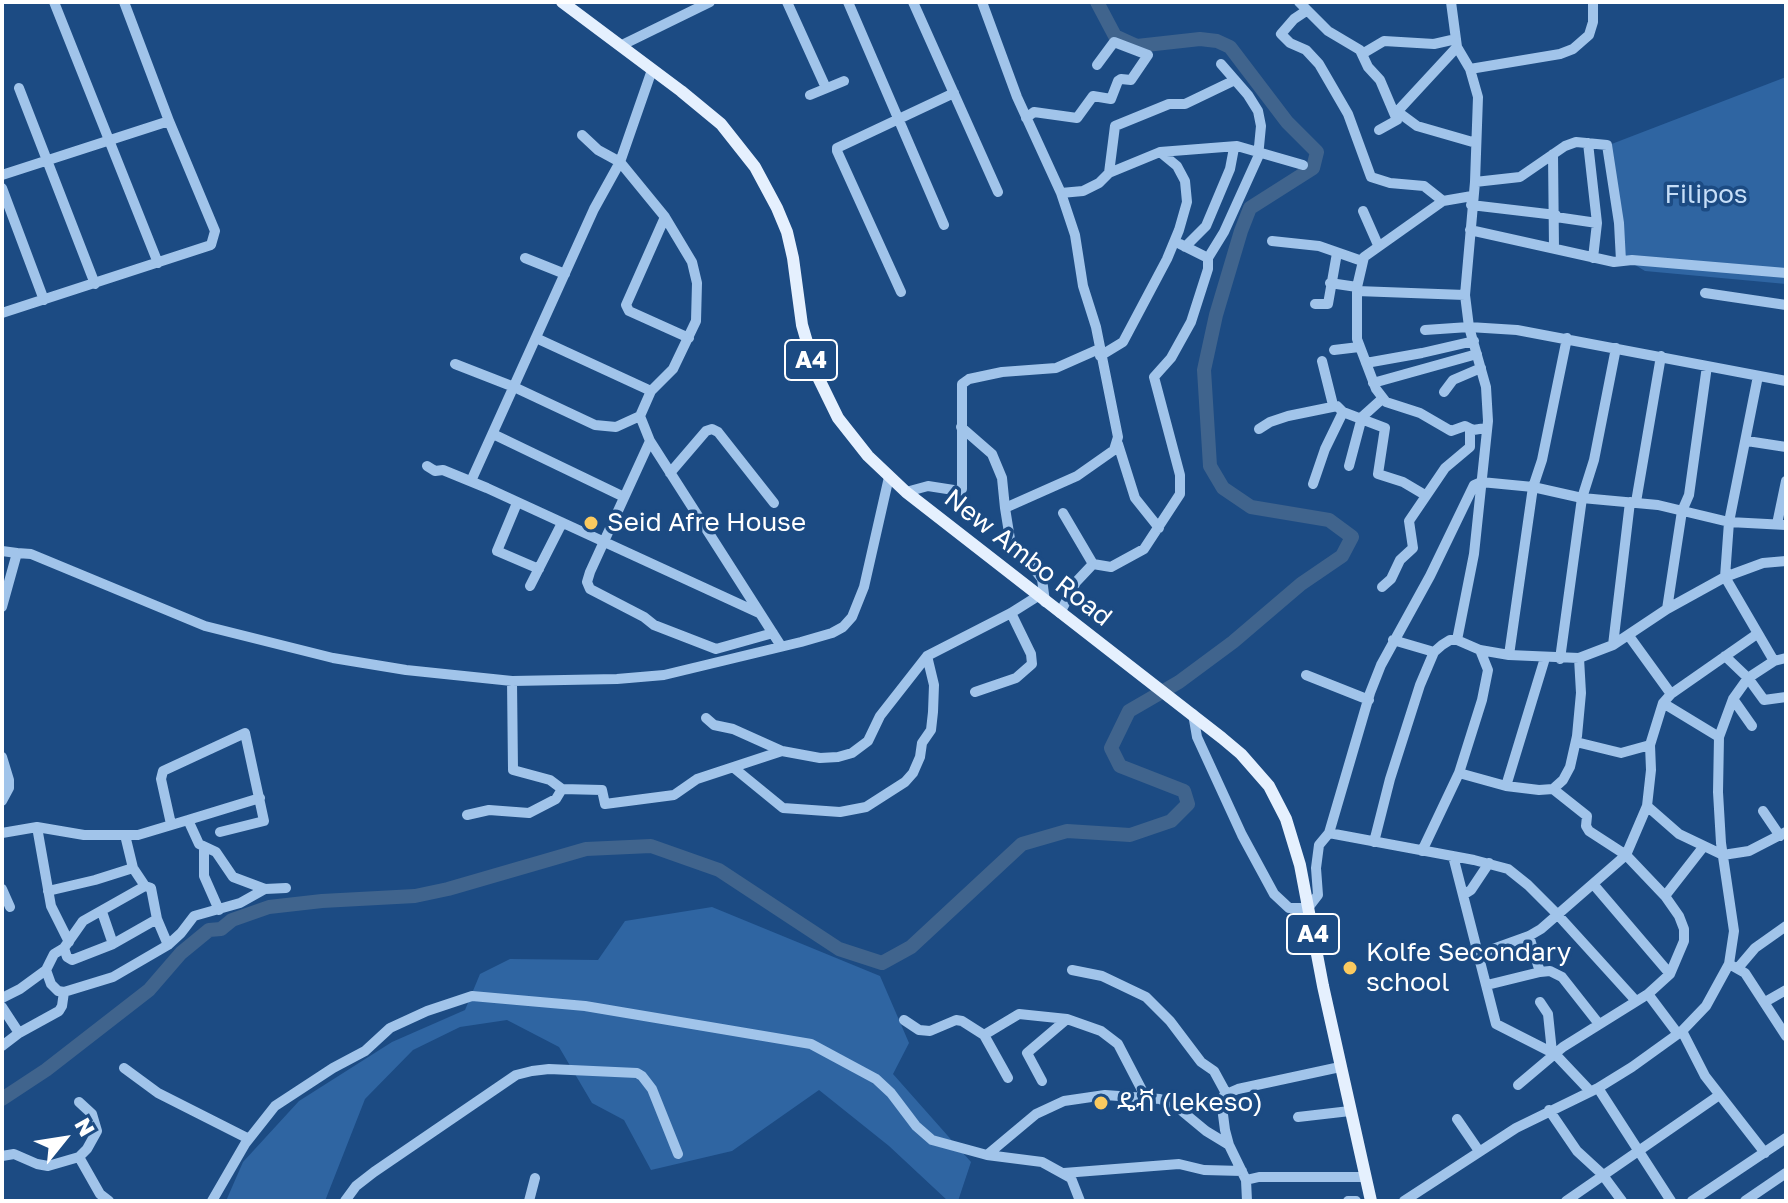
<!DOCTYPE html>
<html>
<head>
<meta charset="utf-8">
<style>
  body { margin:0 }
  #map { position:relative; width:1788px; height:1203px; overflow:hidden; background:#1c4b83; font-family:"Golos Text",sans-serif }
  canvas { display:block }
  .frame { position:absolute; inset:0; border:4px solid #fff; pointer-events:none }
  .north { position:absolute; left:24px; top:1099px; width:80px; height:80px; -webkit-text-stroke:6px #1c4b83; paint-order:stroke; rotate:60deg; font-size:22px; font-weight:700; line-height:32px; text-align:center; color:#fff }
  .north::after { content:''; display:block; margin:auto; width:28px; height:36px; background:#fff; clip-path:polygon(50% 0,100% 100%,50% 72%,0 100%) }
</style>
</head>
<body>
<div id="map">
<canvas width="1788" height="1203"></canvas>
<div class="frame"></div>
<div class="north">N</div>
</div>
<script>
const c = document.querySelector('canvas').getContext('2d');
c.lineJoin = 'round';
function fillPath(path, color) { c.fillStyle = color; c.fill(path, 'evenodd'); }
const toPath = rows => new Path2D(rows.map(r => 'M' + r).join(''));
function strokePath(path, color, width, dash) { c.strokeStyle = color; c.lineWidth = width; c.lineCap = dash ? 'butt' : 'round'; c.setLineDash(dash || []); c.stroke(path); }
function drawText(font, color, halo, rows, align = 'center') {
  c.font = font + ' "Golos Text","Noto Sans Ethiopic",sans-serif'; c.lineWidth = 7; c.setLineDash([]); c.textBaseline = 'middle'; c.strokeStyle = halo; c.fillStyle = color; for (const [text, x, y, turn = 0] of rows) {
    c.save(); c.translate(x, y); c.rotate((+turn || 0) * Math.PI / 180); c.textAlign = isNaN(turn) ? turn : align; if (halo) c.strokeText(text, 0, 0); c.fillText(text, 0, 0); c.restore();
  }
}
const green = toPath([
  [1786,77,1786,284,1645,271,1619,255,1609,145],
  [712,907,880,976,909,1043,893,1074,971,1162,958,1201,948,1201,889,1146,819,1090,732,1151,651,1170,624,1120,592,1103,559,1047,507,1020,460,1027,413,1050,365,1099,325,1201,226,1201,243,1162,299,1101,392,1042,465,1010,480,974,510,959,598,960,625,921]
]);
const river = toPath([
  [2,1099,46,1070,149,990,181,953,209,930,221,929,232,920,269,907,322,901,415,896,448,889,586,849,651,846,719,870,839,949,882,963,911,947,1022,844,1067,831,1130,835,1171,821,1188,804,1184,791,1120,766,1111,748,1129,711,1179,682,1233,642,1301,584,1342,556,1352,537,1329,520,1251,507,1223,488,1210,466,1204,370,1216,315,1241,231,1250,208,1313,168,1317,152,1287,122,1230,47,1217,41,1200,39,1137,46,1115,36,1097,2]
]);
const minor = toPath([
  [54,2,158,263],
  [787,2,826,88],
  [848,2,944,225],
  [913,2,998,192],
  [982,2,1017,97,1061,193,1075,235,1083,286,1096,327,1118,437,1114,450,1077,476,1005,508,1010,539,1042,579,1045,602],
  [1299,2,1328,31,1360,50,1368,67,1380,80,1397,120,1379,130],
  [1451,2,1457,47,1470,69],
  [1306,11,1294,19,1281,34,1290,43,1306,50,1319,64,1348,114,1371,177,1390,183,1424,186,1443,201],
  [620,46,710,2],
  [1362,54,1384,41,1434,44,1456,39],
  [19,88,95,284],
  [810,95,844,81],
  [1398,112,1417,126,1476,143],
  [1395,114,1457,47],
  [1026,118,1034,112,1077,118,1093,96,1111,99,1118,81,1121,79,1131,80,1148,55,1114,42,1097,65],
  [582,135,598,150,620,162,665,217,692,262,697,283,696,321,673,369,651,391,640,416,650,441,781,646],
  [1588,143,1597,223,1593,258],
  [1160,152,1237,146,1303,165],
  [1553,154,1554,248],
  [1109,173,1115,126,1169,104,1185,104,1235,80],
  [2,175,169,121,124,2],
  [1475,182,1520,177,1565,146,1576,142,1607,145,1619,223,1621,261],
  [2,188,44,300],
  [1061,193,1083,191,1099,183,1109,173,1160,152,1177,166,1185,181,1187,202,1179,230,1167,259,1123,342,1100,356],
  [1472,196,1443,201,1364,257,1357,287,1357,339,1376,389,1386,402,1420,413,1451,431,1465,426,1473,430,1486,428],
  [1471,205,1556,215],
  [1363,211,1378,245],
  [665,217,626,305,629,311,689,338],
  [1556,217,1597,223],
  [1470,230,1614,262,1632,260,1786,273],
  [1272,241,1319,246,1362,261],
  [1180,244,1208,258],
  [1185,247,1206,226,1230,169,1234,148],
  [525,258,565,274],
  [1330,283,1357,287],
  [1357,291,1465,295],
  [901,292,837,151,837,148,954,93],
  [1705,293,1786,305],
  [1315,304,1328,304,1337,253],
  [2,313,211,245,215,231,169,121],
  [1425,330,1469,327,1517,330,1786,381],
  [536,338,651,391],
  [1334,350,1359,347],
  [1322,361,1333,405],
  [1366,363,1422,353,1474,341],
  [455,364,514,387,595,425,616,427,640,416],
  [1373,383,1477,354],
  [1444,392,1453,380,1481,368],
  [961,427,992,454,1002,478,1005,508],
  [1259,429,1270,422,1288,416,1337,406,1343,412,1385,428,1378,474,1403,482,1425,495],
  [493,434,624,497],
  [650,441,590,572,587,582,590,589,644,617,654,625,716,649,773,633],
  [1747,441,1786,447],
  [1118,444,1135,498,1159,528],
  [427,466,435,471,443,470,487,488,759,613],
  [1349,466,1362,417,1382,399],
  [670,473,706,431,712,429,718,432,774,503],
  [471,481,594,209,620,162,652,70],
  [1313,484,1325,449,1343,412],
  [906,492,928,486,960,491,962,489,962,384,969,379,1002,372,1056,368,1099,349],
  [1636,502,1661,356],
  [517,503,497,551,539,569],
  [1063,513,1093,564,1111,567,1144,549,1180,494,1180,475,1154,377,1171,358,1191,322,1208,269,1208,258,1224,232,1258,157,1261,126,1258,111,1248,95,1221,64],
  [1777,524,1786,481],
  [2,551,17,553],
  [530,586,562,523],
  [1382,587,1391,579,1400,560,1413,548,1409,521,1445,468,1470,447,1470,429],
  [2,607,17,553,31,554,205,626,333,658,406,670,512,681,617,679,664,675,801,642,832,633,843,627,852,617,864,587,889,477],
  [1667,609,1682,511,1689,495,1707,366],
  [1060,613,1076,582,1093,564],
  [1629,636,1671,694],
  [1393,640,1434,652],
  [1457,640,1474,554,1488,421,1486,387,1469,327,1465,295,1475,182,1478,97,1470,69,1560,54,1573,49,1589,35,1593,22,1593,2],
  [1613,645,1630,502],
  [1509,655,1533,487,1542,460,1567,338],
  [1725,656,1748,678,1764,700,1786,697],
  [1560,659,1582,498,1594,460,1616,348],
  [1774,661,1725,577,1763,563,1786,561],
  [1306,675,1369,700],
  [512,681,513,770,550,780,562,789,602,790,605,804,674,795,697,779,782,751],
  [975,692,1016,678,1032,664,1031,654,1011,613],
  [1733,699,1752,726],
  [1663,703,1719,737],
  [1193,714,1197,737,1242,835,1274,894,1289,908,1308,908,1318,895,1316,868,1319,845,1329,833,1370,693,1381,665,1430,576,1474,485,1481,482,1533,487,1582,498,1658,505,1729,522,1786,525],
  [706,718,714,725,733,729,782,751,820,758,838,757,852,753,868,741,880,716,927,656,1011,613,1038,596],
  [1576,742,1621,753,1650,745],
  [2,757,9,780,9,788,2,801],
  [734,768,783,808,840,812,866,807,905,782,913,773,920,757,922,743,931,730,933,712,934,685,927,656],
  [1459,773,1506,786,1539,790,1553,789,1563,780,1570,767,1577,736,1581,693,1579,658],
  [1506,786,1545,658],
  [1647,806,1679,834,1723,855,1749,851,1786,832],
  [1763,811,1780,836],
  [467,815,489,810,529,813,556,799,562,789],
  [188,820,260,798],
  [171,824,161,779,163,771,245,733,264,821,220,832],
  [37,827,84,835,138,835,188,820,199,844,216,852,233,877,265,889,286,888],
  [2,833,37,827,51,906,69,942],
  [1329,833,1474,860,1508,869,1528,885,1557,914,1636,1001],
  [125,835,133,868,145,886,151,888,157,919,168,945],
  [1374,842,1390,779,1420,685,1434,652,1442,645,1450,640,1457,640,1480,650,1509,655,1579,658,1613,645,1667,609,1725,577,1729,522,1758,376],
  [204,847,204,876,219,910],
  [1422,851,1459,773,1482,700,1488,670,1480,650],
  [1453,856,1496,1024,1555,1054,1590,1091],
  [1594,885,1670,974],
  [2,889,10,907],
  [48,891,95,880,133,868],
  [1463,895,1471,890,1489,863],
  [1665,896,1704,846],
  [102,912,113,944,157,919],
  [113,944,72,960,67,957,64,948,83,921,145,886],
  [64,948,54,954,46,970,51,984,58,991,64,992,113,977,168,945,181,933,194,916,240,903,265,889],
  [1479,954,1529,936,1541,929,1626,855,1647,806,1651,770,1650,745,1663,703,1671,694,1757,634],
  [1729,964,1745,973,1786,1036],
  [1738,968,1755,948,1786,926],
  [1072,970,1102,976,1146,997,1170,1021,1201,1062,1214,1071,1226,1093],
  [1540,972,1550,971,1562,977,1599,1024],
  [1487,985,1540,972,1529,936],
  [1648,994,1678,1034],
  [2,998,20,989,46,970],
  [1540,1002,1548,1014,1552,1052],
  [1765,1002,1786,990],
  [2,1007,19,1033,2,1046],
  [904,1020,919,1030,930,1031,956,1020,962,1021,984,1035,1019,1014,1067,1019,1101,1031,1118,1044,1145,1096],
  [1682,1031,1705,1076,1765,1153],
  [19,1033,59,1011,62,1006,64,992],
  [984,1035,1008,1078],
  [124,1068,158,1093,249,1139],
  [1042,1081,1027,1053,1067,1019],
  [1518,1085,1563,1047,1648,994,1670,974,1684,941,1684,929,1679,916,1665,896,1626,855,1589,831,1586,826,1587,816,1553,789],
  [1598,1088,1671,1201],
  [1549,1110,1577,1151,1602,1174,1622,1201],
  [1298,1117,1350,1111],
  [1457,1119,1479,1151],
  [987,1155,1036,1114,1064,1101,1105,1095,1160,1099,1177,1107,1206,1131,1229,1145],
  [2,1156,14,1154,37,1164,48,1166,79,1157,87,1149,97,1131,92,1114,79,1102],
  [79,1157,100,1194,109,1201],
  [1064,1173,1179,1164,1204,1170,1242,1171],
  [1246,1180,1259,1177,1365,1177],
  [212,1201,245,1144,275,1106,333,1068,365,1051,390,1028,427,1011,472,996,585,1006,811,1044,876,1079,891,1093,916,1126,932,1140,987,1155,1042,1162,1071,1178,1080,1201],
  [345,1201,356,1186,374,1172,516,1075,532,1071,549,1069,637,1073,642,1076,652,1089,678,1154],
  [529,1201,535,1178],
  [1247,1201,1246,1180,1229,1145,1225,1130,1222,1107,1224,1095,1238,1089,1340,1067],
  [1348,1201,1356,1201],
  [1404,1201,1516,1128,1598,1088,1632,1067,1682,1031,1706,1006,1729,964,1734,931,1721,843,1718,792,1719,737,1733,699,1748,678,1774,661,1786,658],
  [1566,1201,1718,1096],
  [1692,1201,1786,1138],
  [1745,1201,1786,1173]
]);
const major = toPath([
  [562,2,681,91,721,124,755,167,777,208,787,232,793,258,802,325,816,373,838,418,868,456,906,492,1222,738,1241,754,1269,786,1286,819,1300,865,1323,986,1371,1201]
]);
const markers = [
  [591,523,8,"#fbca5f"],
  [1350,968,8,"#fbca5f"],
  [1101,1103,8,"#fbca5f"]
];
const shields = [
  [811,360,52],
  [1313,934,52]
];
const shieldNames = [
  ["A4",811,360],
  ["A4",1313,934]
];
const parkNames = [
  ["Filipos",1706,195]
];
const poiNames = [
  ["Seid Afre House",607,523],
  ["Kolfe Secondary",1366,953],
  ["school",1366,983],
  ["ዴቭ (lekeso)",1117,1103]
];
const streetNames = [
  ["New Ambo Road",1028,558,38]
];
fillPath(green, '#2f65a2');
strokePath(river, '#40648d', 14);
strokePath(minor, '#a1c4ea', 10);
strokePath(major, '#e5f0fe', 12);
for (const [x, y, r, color] of markers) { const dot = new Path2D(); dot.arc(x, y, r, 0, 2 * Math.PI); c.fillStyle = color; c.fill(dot); strokePath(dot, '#1c4b83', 3); }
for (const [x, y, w] of shields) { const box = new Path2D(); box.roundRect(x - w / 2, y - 20, w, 40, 6); c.fillStyle = '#1c4b83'; c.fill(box); strokePath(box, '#fff', 2); }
drawText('bold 24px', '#fff', null, shieldNames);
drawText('26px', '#c6def8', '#1c4b83', parkNames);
drawText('26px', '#fff', '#1c4b83', poiNames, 'left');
drawText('26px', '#fff', '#1c4b83', streetNames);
</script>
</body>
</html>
